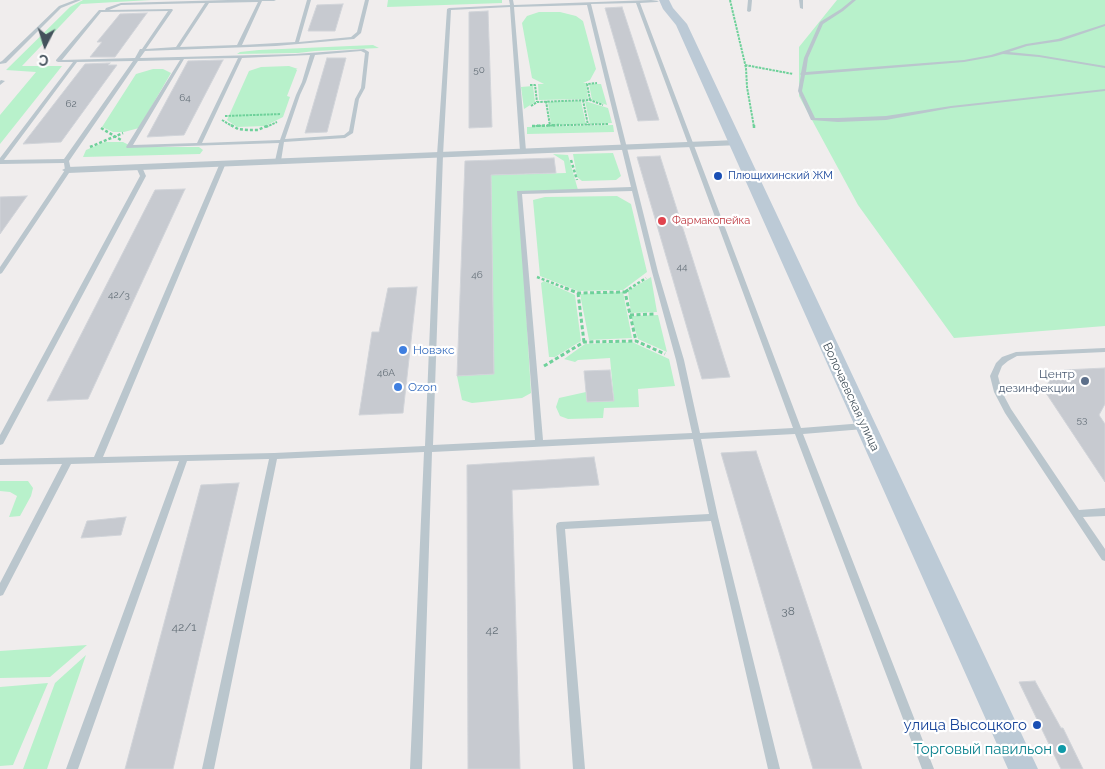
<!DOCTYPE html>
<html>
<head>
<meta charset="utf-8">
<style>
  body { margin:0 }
  #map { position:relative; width:1105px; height:769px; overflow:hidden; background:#f0eded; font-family:Raleway,sans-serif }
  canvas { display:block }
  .north { position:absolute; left:20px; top:20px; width:50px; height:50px; -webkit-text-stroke:4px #fff; paint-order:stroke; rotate:185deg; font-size:14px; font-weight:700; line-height:20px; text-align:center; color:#44525c }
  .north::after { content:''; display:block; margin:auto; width:18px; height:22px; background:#44525c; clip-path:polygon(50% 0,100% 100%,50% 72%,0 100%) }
</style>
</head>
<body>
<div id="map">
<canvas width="1105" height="769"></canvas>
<div class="north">С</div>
</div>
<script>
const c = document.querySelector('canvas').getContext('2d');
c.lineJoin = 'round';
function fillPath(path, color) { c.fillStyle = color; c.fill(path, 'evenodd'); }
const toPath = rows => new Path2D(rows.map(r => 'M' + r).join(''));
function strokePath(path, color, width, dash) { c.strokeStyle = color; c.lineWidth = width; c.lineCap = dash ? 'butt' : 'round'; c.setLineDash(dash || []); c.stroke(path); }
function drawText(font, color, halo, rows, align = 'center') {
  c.font = font + ' Raleway,sans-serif'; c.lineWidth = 4.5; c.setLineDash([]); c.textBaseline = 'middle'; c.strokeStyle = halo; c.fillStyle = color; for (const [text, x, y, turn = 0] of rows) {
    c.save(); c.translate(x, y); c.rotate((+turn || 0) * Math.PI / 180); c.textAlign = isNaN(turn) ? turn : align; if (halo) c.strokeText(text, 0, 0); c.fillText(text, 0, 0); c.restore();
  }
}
const green = toPath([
  [83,0,151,0,81,4,22,66,62,66,0,144,0,115,36,72,6,70,70,7],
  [388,0,502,0,502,3,387,7],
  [837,0,1105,0,1105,326,954,338,858,205,799,96,799,47],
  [539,12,560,12,576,16,583,21,596,69,590,80,583,83,586,83,588,99,539,100,538,84,544,84,532,78,522,23,527,16],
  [373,45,379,48,315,51,298,53,237,54,240,52,259,50],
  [289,66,298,69,296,69,297,70,287,96,290,97,283,117,265,126,237,127,227,120,249,71,261,67],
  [153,69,163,69,171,73,139,128,124,132,113,132,102,127,136,74],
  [589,84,601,84,607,105,592,100],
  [533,86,535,102,524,109,521,87],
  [581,101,586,124,551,125,548,102],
  [585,101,608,108,612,123,590,124],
  [613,125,614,132,527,134,527,127],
  [105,142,123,142,133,147,199,147,203,150,200,154,83,157,86,150],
  [613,153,621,176,616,180,582,181,577,177,573,154],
  [553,154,568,155,578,190,519,193,531,393,522,398,472,403,462,400,457,376,494,374,491,175,566,173,564,161],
  [617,196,631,204,647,272,623,290,578,291,540,276,533,200,545,197],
  [651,277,657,312,631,313,628,291],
  [544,281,575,295,581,341,555,357,549,357,541,283],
  [623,292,632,338,589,340,580,294],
  [658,315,667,352,638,339,631,316],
  [632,342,669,359,675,386,638,389,639,407,604,408,603,418,568,419,560,416,556,407,559,398,586,392,587,402,614,401,610,358,578,360,575,362,564,359,585,344],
  [0,481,28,481,33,488,31,496,20,516,9,517,17,496,10,492,0,491],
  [87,645,50,677,0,678,0,651],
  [86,655,47,769,23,769,55,683],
  [48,683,13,765,0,766,0,687]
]);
const building = toPath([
  [343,4,335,31,308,31,317,5,343,4],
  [622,7,659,120,638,121,605,8,622,7],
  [488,11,492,127,469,128,469,12,488,11],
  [147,13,115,57,90,57,102,42,97,42,120,14,147,13],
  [327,58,346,58,327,132,305,133,327,58],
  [223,60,184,135,147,137,188,61,223,60],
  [110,63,108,65,117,65,61,142,23,144,85,64,110,63],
  [660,156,730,377,702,379,637,157,660,156],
  [554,158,556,173,491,175,494,374,457,376,465,161,554,158],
  [185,189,88,399,47,401,155,190,185,189],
  [27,196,0,234,0,197,27,196],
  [417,287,403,413,359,415,372,332,379,332,388,288,417,287],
  [1105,368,1105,404,1099,415,1105,424,1105,482,1044,390,1054,374,1059,376,1064,370,1105,368],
  [610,370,614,401,587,402,584,371,610,370],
  [756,451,862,769,813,769,721,453,756,451],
  [594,457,599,485,512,490,520,769,468,769,467,465,594,457],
  [239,483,173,769,125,769,201,485,239,483],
  [126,517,121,535,81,538,87,521,126,517],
  [1035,681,1061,728,1063,728,1083,769,1061,769,1019,682,1035,681]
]);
const pathFar2 = toPath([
  [730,0,746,68,747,87,754,127],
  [745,65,793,74],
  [530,85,535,85,537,102],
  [583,100,588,125],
  [590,100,587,84,597,83],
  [546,101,550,126],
  [531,106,537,102,590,100,603,105],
  [225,116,281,114],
  [222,120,234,127],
  [532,126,608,124],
  [266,127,277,122]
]);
const pathFar1 = toPath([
  [231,125,238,129,248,130,258,130,269,125],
  [754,125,754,128],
  [532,126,559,125],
  [101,128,121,140],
  [90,147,123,133],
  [571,160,577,180],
  [537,277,568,289],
  [629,289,646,278]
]);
const path = toPath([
  [565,288,578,293,625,292,636,341],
  [625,292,631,288],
  [578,293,584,342],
  [630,315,655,314],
  [544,366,584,342,636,341,665,354]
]);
const lane = toPath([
  [75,0,81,0,61,8,6,63,0,64,0,62,2,61,59,6,75,0],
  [228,0,276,0,274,1,262,1,242,45,295,42,307,0,311,0,299,42,351,37,357,32,365,0,369,0,361,33,354,39,276,46,145,51,140,58,295,54,364,49,369,52,365,88,359,99,353,133,345,138,284,142,281,161,278,163,275,161,279,143,127,148,126,147,180,60,138,61,69,161,71,170,2,273,0,274,0,267,65,170,64,163,0,164,0,158,73,62,58,62,56,61,56,60,99,10,105,10,106,8,121,3,228,0],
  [258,2,237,45,180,47,209,3,258,2],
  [205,3,176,47,146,49,173,10,172,9,109,10,121,5,205,3],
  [168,11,142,49,140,49,135,58,62,60,101,12,168,11],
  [361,51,365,53,361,88,355,99,349,131,344,135,285,139,300,95,306,82,315,55,361,51],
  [310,55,302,82,296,95,280,140,202,143,242,58,310,55],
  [238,58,197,143,133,145,184,59,238,58],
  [133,61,64,159,4,160,77,62,133,61],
  [509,0,513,0,514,5,651,0,659,1,657,2,640,3,801,428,864,423,867,424,868,426,867,428,864,429,803,434,934,769,922,769,795,434,701,439,718,517,780,769,768,769,711,521,565,529,585,769,573,769,556,526,557,523,560,522,709,514,693,439,432,452,422,769,410,769,424,452,277,459,214,769,202,769,269,459,187,461,78,769,66,769,179,461,71,464,3,595,0,596,0,583,62,464,0,465,0,459,94,457,220,163,223,161,226,163,103,457,274,453,425,446,437,155,447,9,449,8,510,5,509,0],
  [636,3,793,428,700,433,684,360,658,272,591,4,636,3],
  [587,5,631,187,517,191,535,440,433,445,443,155,451,10,510,7,520,151,523,153,526,151,514,7,587,5],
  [632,191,652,272,676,360,692,433,543,440,522,194,632,191],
  [748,0,752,0,751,11,749,12,747,11,748,0],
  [799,0,803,0,803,9,800,8,799,0],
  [852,0,856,0,843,11,823,24,808,58,806,72,964,60,991,55,1026,44,1058,39,1105,24,1105,26,1061,41,1027,46,1009,52,1039,55,1105,66,1105,68,1039,57,1003,54,992,57,964,62,805,75,802,91,815,118,838,118,886,116,951,106,1105,89,1105,91,951,108,886,120,838,122,811,120,798,91,801,75,800,74,801,73,804,58,820,22,841,9,852,0],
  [1,80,5,81,0,85,0,81,1,80],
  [139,165,142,167,146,176,3,444,0,445,0,435,140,176,136,167,139,165],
  [1105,348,1105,352,1017,356,1008,361,1002,366,998,376,1002,392,1011,409,1079,510,1105,508,1105,516,1083,517,1105,549,1105,561,1102,560,1005,413,994,392,990,376,996,363,1002,357,1016,352,1105,348]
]);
const street = toPath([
  [736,140,740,141,741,143,740,145,68,173,62,170,68,167,736,140]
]);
const secondary = toPath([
  [659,0,669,0,673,8,687,24,1038,769,1008,769,676,25,663,9,659,0]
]);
const markers = [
  [718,176,5,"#1a4fb4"],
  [662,221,5,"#e0444e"],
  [403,350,5,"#3f7fe0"],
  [1085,381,5,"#5c6f8a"],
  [398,387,5,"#3f7fe0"],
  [1037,725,5,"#1a4fb4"],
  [1062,749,5,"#0f9aa8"]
];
const numberNames = [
  ["50",479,70],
  ["64",185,98],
  ["62",71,104],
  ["44",682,267],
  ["46",477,275],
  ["42/3",119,295],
  ["46А",386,373],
  ["53",1082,420]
];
const farTransitnames = [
  ["Плющихинский ЖМ",728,176]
];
const farHealthnames = [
  ["Фармакопейка",672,221]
];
const shopNames = [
  ["Новэкс",413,350],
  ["Ozon",408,387]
];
const serviceNames = [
  ["Центр",1075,374],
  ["дезинфекции",1075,388]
];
const streetNames = [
  ["Волочаевская улица",851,397,65]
];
const nearNumbernames = [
  ["38",788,611],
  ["42/1",184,627],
  ["42",492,630]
];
const nearTransitnames = [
  ["улица Высоцкого",1027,725]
];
const nearCulturenames = [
  ["Торговый павильон",1052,749]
];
fillPath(green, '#b8f1cb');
fillPath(building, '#c7cad0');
strokePath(building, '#d1d4d9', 1);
strokePath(pathFar2, '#6ed19a', 2, [2.5, 1]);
strokePath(pathFar1, '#6ed19a', 2.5, [3, 2]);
strokePath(path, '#6ed19a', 3, [4, 2.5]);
fillPath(lane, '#bac6cd');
fillPath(street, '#bac6cd');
fillPath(secondary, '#bccad6');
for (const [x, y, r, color] of markers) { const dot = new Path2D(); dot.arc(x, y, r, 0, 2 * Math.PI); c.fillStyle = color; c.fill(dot); strokePath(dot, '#fff', 2); }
drawText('10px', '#657079', null, numberNames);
drawText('11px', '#164399', '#fff', farTransitnames, 'left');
drawText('11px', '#be3a42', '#fff', farHealthnames, 'left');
drawText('12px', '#366cbe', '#fff', shopNames, 'left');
drawText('12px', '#4e5e75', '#fff', serviceNames, 'right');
drawText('12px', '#44525c', '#fff', streetNames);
drawText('12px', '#657079', null, nearNumbernames);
drawText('15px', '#164399', '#fff', nearTransitnames, 'right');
drawText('15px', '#0d838f', '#fff', nearCulturenames, 'right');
</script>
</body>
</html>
